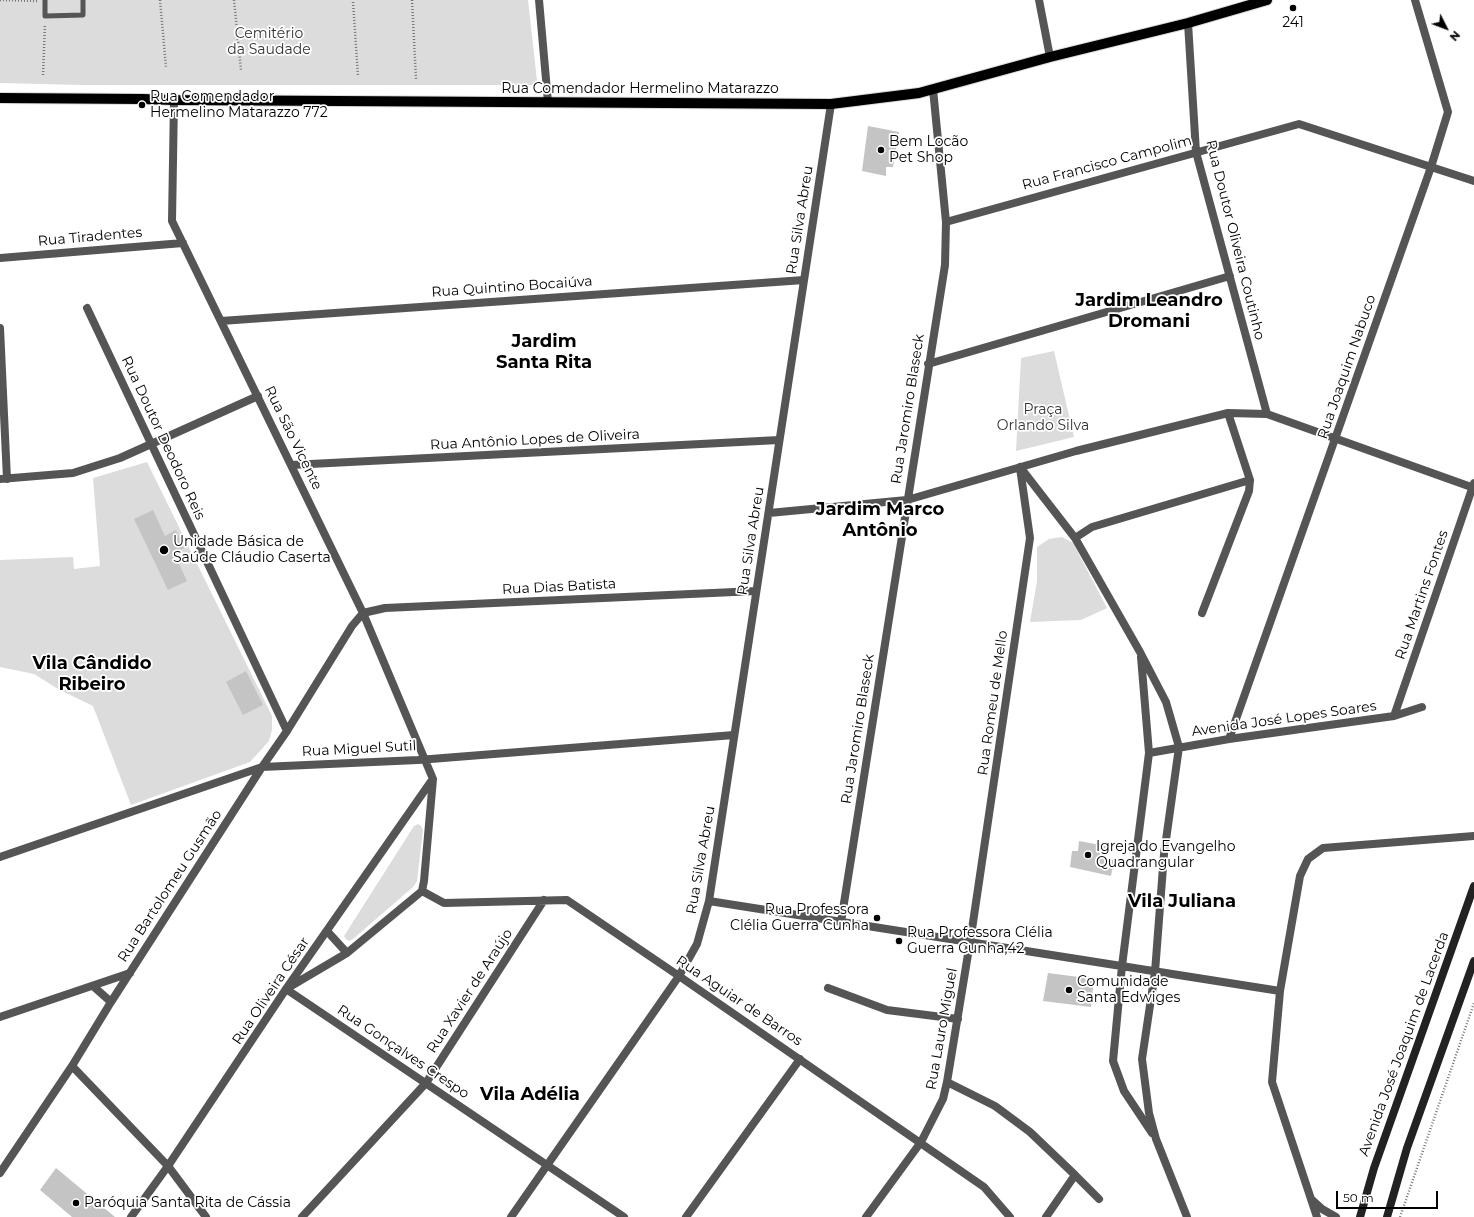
<!DOCTYPE html>
<html>
<head>
<meta charset="utf-8">
<style>
  body { margin:0 }
  #map { position:relative; width:1474px; height:1217px; overflow:hidden; background:#fff; font-family:Montserrat,sans-serif }
  canvas { display:block }
  .north { position:absolute; left:1426px; top:8px; width:40px; height:40px; -webkit-text-stroke:3px #fff; paint-order:stroke; rotate:132deg; font-size:11px; font-weight:700; line-height:16px; text-align:center; color:#000 }
  .north::after { content:''; display:block; margin:auto; width:14px; height:18px; background:#000; clip-path:polygon(50% 0,100% 100%,50% 72%,0 100%) }
  .scale { position:absolute; left:1336px; top:1191px; width:102px; height:18px; box-sizing:border-box; border:2px solid #000; border-top:0; padding-left:5px; font-size:12px; line-height:14px; white-space:nowrap; color:#000; -webkit-text-stroke:3px #fff; paint-order:stroke }
</style>
</head>
<body>
<div id="map">
<canvas width="1474" height="1217"></canvas>
<div class="north">N</div>
<div class="scale">50 m</div>
</div>
<script>
const c = document.querySelector('canvas').getContext('2d');
c.lineJoin = 'round';
function fillPath(path, color) { c.fillStyle = color; c.fill(path, 'evenodd'); }
const toPath = rows => new Path2D(rows.map(r => 'M' + r).join(''));
function strokePath(path, color, width, dash) { c.strokeStyle = color; c.lineWidth = width; c.lineCap = dash ? 'butt' : 'round'; c.setLineDash(dash || []); c.stroke(path); }
function drawText(font, color, halo, rows, align = 'center') {
  c.font = font + ' Montserrat,sans-serif'; c.lineWidth = 3.5; c.setLineDash([]); c.textBaseline = 'middle'; c.strokeStyle = halo; c.fillStyle = color; for (const [text, x, y, turn = 0] of rows) {
    c.save(); c.translate(x, y); c.rotate((+turn || 0) * Math.PI / 180); c.textAlign = isNaN(turn) ? turn : align; if (halo) c.strokeText(text, 0, 0); c.fillText(text, 0, 0); c.restore();
  }
}
const green = toPath([
  [0,0,528,0,537,81,533,85,82,85,0,83],
  [1054,351,1074,437,1016,451,1021,358],
  [147,462,272,716,272,730,269,741,250,762,131,805,93,706,58,689,34,674,0,667,0,560,73,557,74,569,100,566,93,478],
  [1062,537,1073,543,1107,608,1081,620,1030,622,1037,581,1037,547,1049,539],
  [418,824,421,826,423,830,417,881,413,887,353,939,349,941,346,939,344,936,414,826]
]);
const building = toPath([
  [868,126,899,132,893,167,886,167,886,176,862,171],
  [153,510,165,536,176,530,184,548,174,553,187,581,168,590,134,519],
  [246,671,263,705,243,715,226,682],
  [1079,841,1106,846,1105,858,1114,860,1111,876,1070,867,1072,851,1078,851],
  [1048,973,1094,979,1091,1007,1043,1001],
  [56,1168,115,1217,72,1217,40,1190]
]);
const path = toPath([
  [0,0,37,1],
  [160,0,166,67],
  [234,0,241,70],
  [412,0,416,79],
  [353,2,358,76],
  [43,75,45,24],
  [1400,1217,1474,1003]
]);
const service = toPath([
  [45,0,45,16,83,15,83,0]
]);
const minor = toPath([
  [539,0,548,102],
  [1039,0,1050,57],
  [1188,23,1196,152,1267,414],
  [174,100,172,221,363,613,433,779,424,881,422,891,347,953,286,989],
  [946,222,1299,124,1474,181],
  [0,258,183,243],
  [87,308,287,731],
  [221,321,804,280],
  [0,328,7,479],
  [928,364,1230,276],
  [291,465,779,440],
  [1020,467,1075,538,1140,652,1166,702,1179,747,1164,854,1155,972,1142,1059,1149,1113,1156,1139,1187,1217],
  [0,479,73,473,120,458,258,396],
  [769,513,907,500,1076,451,1228,413,1267,414,1474,488],
  [1075,538,1092,527,1250,480],
  [363,613,385,608,756,591],
  [1202,613,1249,491,1250,480,1228,413],
  [1141,657,1149,753,1122,966,1113,1061,1124,1091,1152,1133],
  [1394,716,1474,483],
  [1229,739,1431,167,1448,112,1415,0],
  [1149,753,1229,739,1394,716,1422,707],
  [0,857,262,767,418,760,734,735],
  [422,891,444,903,567,900,679,976,984,1187,1010,1217],
  [709,901,1280,991],
  [841,922,945,265,946,222,933,89],
  [327,931,347,953],
  [93,986,111,1002],
  [828,988,887,1010,958,1019],
  [286,989,624,1217],
  [0,1017,130,973],
  [72,1066,168,1166,206,1217],
  [947,1082,995,1106,1030,1132,1075,1175,1099,1199],
  [0,1173,72,1066,111,1002,262,767,287,731,352,626,363,613],
  [1311,1199,1322,1209,1336,1217],
  [131,1217,168,1166,286,989,432,780],
  [302,1217,426,1083,544,900],
  [511,1217,679,976,697,944,709,901,831,104],
  [686,1217,800,1059],
  [866,1217,921,1142,943,1099,947,1082,971,936,1030,538,1020,468],
  [1046,1217,1075,1175],
  [1317,1217,1272,1082,1280,991,1300,876,1308,859,1323,848,1474,836]
]);
const secondary = toPath([
  [1360,1217,1374,1168,1474,886],
  [1387,1217,1407,1148,1474,961]
]);
const primary = toPath([
  [0,98,142,99,174,100,831,104,919,93,1050,57,1188,23,1267,0]
]);
const markers = [
  [1293,8,4,"#000"],
  [142,105,4,"#000"],
  [881,150,4,"#000"],
  [164,550,5,"#000"],
  [1088,855,4,"#000"],
  [877,918,4,"#000"],
  [899,941,4,"#000"],
  [1069,990,4,"#000"],
  [76,1203,4,"#000"]
];
const poiNames = [
  ["241",1293,23,"center"],
  ["Rua Comendador",150,97],
  ["Hermelino Matarazzo 772",150,113],
  ["Bem Locão",889,142],
  ["Pet Shop",889,158],
  ["Unidade Básica de",173,542],
  ["Saúde Cláudio Caserta",173,558],
  ["Igreja do Evangelho",1096,847],
  ["Quadrangular",1096,863],
  ["Rua Professora",869,910,"right"],
  ["Clélia Guerra Cunha",869,926,"right"],
  ["Rua Professora Clélia",907,933],
  ["Guerra Cunha,42",907,949],
  ["Comunidade",1077,982],
  ["Santa Edwiges",1077,998],
  ["Paróquia Santa Rita de Cássia",84,1203]
];
const parkNames = [
  ["Cemitério",269,34],
  ["da Saudade",269,50],
  ["Praça",1043,410],
  ["Orlando Silva",1043,426]
];
const streetNames = [
  ["Rua Comendador Hermelino Matarazzo",640,89],
  ["Rua Francisco Campolim",1107,163,-15],
  ["Rua Silva Abreu",800,220,-81],
  ["Rua Tiradentes",90,237,-5],
  ["Rua Doutor Oliveira Coutinho",1235,240,76],
  ["Rua Quintino Bocaiúva",512,287,-4],
  ["Rua Joaquim Nabuco",1347,367,-71],
  ["Rua Jaromiro Blaseck",908,409,-81],
  ["Rua Doutor Deodoro Reis",163,438,65],
  ["Rua São Vicente",293,438,64],
  ["Rua Antônio Lopes de Oliveira",535,440,-3],
  ["Rua Silva Abreu",751,541,-81],
  ["Rua Dias Batista",559,587,-3],
  ["Rua Martins Fontes",1422,595,-71],
  ["Rua Romeu de Mello",993,703,-82],
  ["Avenida José Lopes Soares",1284,719,-8],
  ["Rua Jaromiro Blaseck",858,729,-81],
  ["Rua Miguel Sutil",359,749,-3],
  ["Rua Silva Abreu",701,860,-80],
  ["Rua Bartolomeu Gusmão",170,886,-57],
  ["Rua Oliveira César",271,991,-56],
  ["Rua Xavier de Araújo",470,991,-57],
  ["Rua Aguiar de Barros",739,1001,34],
  ["Rua Lauro Miguel",942,1029,-80],
  ["Avenida José Joaquim de Lacerda",1404,1044,-70],
  ["Rua Gonçalves Crespo",403,1052,34]
];
const districtNames = [
  ["Jardim Leandro",1149,301],
  ["Dromani",1149,322],
  ["Jardim",544,342],
  ["Santa Rita",544,363],
  ["Jardim Marco",880,510],
  ["Antônio",880,531],
  ["Vila Cândido",92,664],
  ["Ribeiro",92,685],
  ["Vila Juliana",1182,902],
  ["Vila Adélia",530,1095]
];
fillPath(green, '#dcdcdc');
fillPath(building, '#c4c4c4');
strokePath(primary, '#dbdbdb', 12);
strokePath(path, '#777', 2.5, [1, 2]);
strokePath(service, '#555', 5);
strokePath(minor, '#555', 8);
strokePath(secondary, '#222', 8);
strokePath(primary, '#000', 10);
for (const [x, y, r, color] of markers) { const dot = new Path2D(); dot.arc(x, y, r, 0, 2 * Math.PI); c.fillStyle = color; c.fill(dot); strokePath(dot, '#fff', 1.5); }
drawText('14px', '#000', '#fff', poiNames, 'left');
drawText('14px', '#333', '#fff', parkNames);
drawText('14px', '#000', '#fff', streetNames);
drawText('bold 18px', '#000', '#fff', districtNames);
</script>
</body>
</html>
